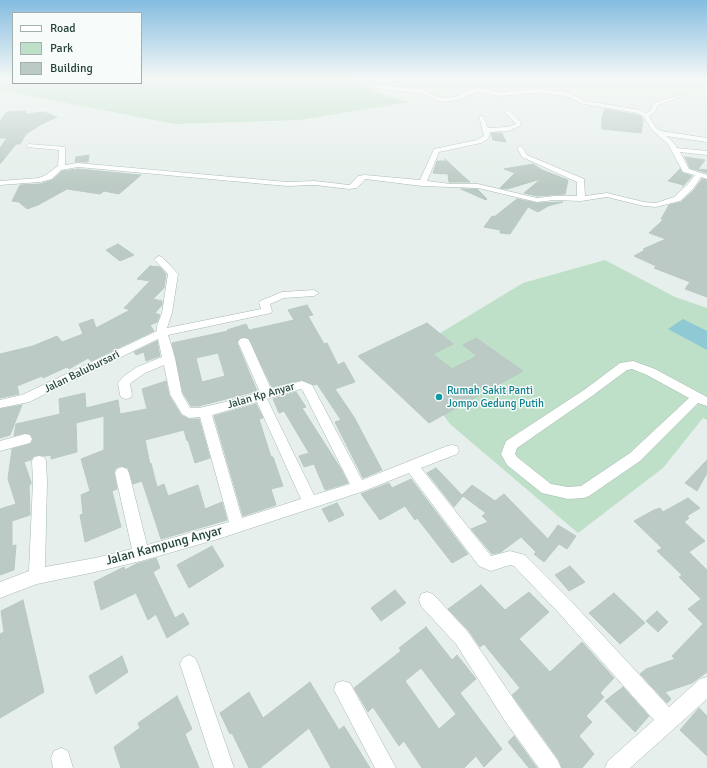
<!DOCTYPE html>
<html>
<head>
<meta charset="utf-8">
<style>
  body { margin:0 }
  #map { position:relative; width:707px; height:768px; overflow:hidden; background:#e6efeb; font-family:Signika,sans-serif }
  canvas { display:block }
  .legend { position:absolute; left:12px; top:12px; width:130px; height:72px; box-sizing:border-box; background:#f7fbf9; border:1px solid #a3b1ad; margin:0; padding:5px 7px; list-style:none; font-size:12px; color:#24423a }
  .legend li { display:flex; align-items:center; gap:8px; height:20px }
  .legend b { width:20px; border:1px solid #a3b1ad }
</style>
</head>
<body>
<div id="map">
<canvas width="707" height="768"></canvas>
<ul class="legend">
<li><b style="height:5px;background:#fff"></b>Road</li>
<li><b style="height:11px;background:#bfe0c8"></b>Park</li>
<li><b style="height:11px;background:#bbcac4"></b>Building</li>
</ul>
</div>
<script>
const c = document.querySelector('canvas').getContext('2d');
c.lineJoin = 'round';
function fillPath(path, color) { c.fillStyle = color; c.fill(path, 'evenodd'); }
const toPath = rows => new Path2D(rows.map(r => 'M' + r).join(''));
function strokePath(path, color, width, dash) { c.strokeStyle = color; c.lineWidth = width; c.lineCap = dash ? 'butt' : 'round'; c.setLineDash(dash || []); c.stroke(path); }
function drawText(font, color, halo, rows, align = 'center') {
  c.font = font + ' Signika,sans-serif'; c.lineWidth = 3; c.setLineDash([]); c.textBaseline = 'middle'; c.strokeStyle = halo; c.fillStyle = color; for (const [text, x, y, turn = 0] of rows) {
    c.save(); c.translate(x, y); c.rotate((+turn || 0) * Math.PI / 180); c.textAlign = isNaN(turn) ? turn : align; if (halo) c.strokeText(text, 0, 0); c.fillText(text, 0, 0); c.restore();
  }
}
const green = toPath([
  [0,78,13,78,13,83,141,83,141,78,349,78,385,96,410,102,299,120,175,124,9,92,0,93],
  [605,260,675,297,707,308,707,420,703,418,663,468,578,533,450,424,407,367,442,332,523,283]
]);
const water = toPath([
  [683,319,707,331,707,350,668,329]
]);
const building = toPath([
  [605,109,638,115,642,117,643,121,641,133,602,129,602,118,605,109],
  [26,111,25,114,44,112,57,117,40,125,26,134,20,144,16,144,0,164,0,148,7,138,0,138,0,121,7,112,26,111],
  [491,133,502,133,506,142,493,140,491,133],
  [89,155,88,162,75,162,76,157,89,155],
  [685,157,705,160,698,169,707,170,707,173,690,168,685,157],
  [445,159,462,175,470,182,449,182,448,174,433,173,437,161,446,161,445,159],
  [533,164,542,170,568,180,565,194,537,196,524,193,541,179,507,189,500,188,515,173,504,169,533,164],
  [78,169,141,175,119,194,104,191,100,194,67,189,38,205,27,209,19,202,12,201,20,185,40,184,52,180,62,171,78,169],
  [680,169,683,173,692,176,682,187,684,185,668,181,680,169],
  [702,179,707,180,707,297,685,289,690,282,654,268,656,266,634,256,645,250,643,249,666,239,649,233,663,220,661,219,669,205,681,202,694,190,702,179],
  [461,189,477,189,487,199,486,200,461,189],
  [517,199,537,203,563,202,548,206,538,212,528,207,510,234,500,233,500,230,484,227,492,216,494,217,517,199],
  [118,244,134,255,120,261,106,250,118,244],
  [150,266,160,267,166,274,164,288,153,299,162,301,162,305,155,313,160,315,157,322,150,325,154,331,91,361,88,358,69,369,67,367,43,378,42,376,17,386,19,394,0,398,0,354,33,346,57,336,62,342,83,334,79,324,93,319,96,328,130,310,124,308,150,281,137,279,150,266],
  [307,305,313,315,308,316,324,344,327,343,338,365,344,362,355,382,335,389,354,417,382,470,363,478,335,422,341,420,317,384,314,385,302,380,272,387,248,338,240,338,237,343,257,391,199,406,191,406,183,393,172,343,228,331,227,330,246,324,249,330,294,320,288,310,307,305],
  [218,353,225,376,202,382,196,358,218,353],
  [427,323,453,344,433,354,452,369,477,356,463,345,476,338,523,371,429,423,358,356,427,323],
  [157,341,160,356,146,361,144,352,136,355,134,352,157,341],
  [166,381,169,395,181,415,189,419,199,419,210,458,195,463,188,440,187,441,184,430,145,440,150,464,151,463,157,487,164,484,168,496,198,485,205,509,222,502,227,520,161,539,142,481,133,484,128,468,121,466,116,468,114,472,117,489,112,491,121,527,85,542,80,515,83,514,81,495,90,491,81,459,104,450,104,416,76,423,77,452,51,459,51,455,45,456,39,455,34,456,31,460,24,462,31,482,31,484,29,485,30,515,12,521,12,546,16,545,14,570,0,575,0,509,16,504,8,479,12,449,30,444,33,440,30,434,25,433,14,436,16,424,60,414,59,399,85,393,86,408,118,400,120,414,147,409,142,389,166,381],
  [296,392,306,407,302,408,341,469,348,483,325,490,314,464,304,467,299,456,309,453,284,411,279,413,273,399,296,392],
  [256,404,263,418,259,419,271,457,273,457,283,486,271,489,276,505,243,516,214,416,256,404],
  [22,405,10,435,0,438,0,409,22,405],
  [707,460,707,473,697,491,685,483,707,460],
  [436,468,462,495,472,485,495,501,504,494,548,539,558,525,576,536,567,549,559,544,544,562,534,554,536,552,521,537,501,552,492,554,471,529,488,522,482,516,486,513,463,496,454,507,427,473,436,468],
  [411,479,468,554,452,563,417,518,415,520,405,506,380,520,361,494,389,483,392,488,411,479],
  [688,498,700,508,687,516,689,518,684,522,705,541,689,552,707,570,707,672,692,683,665,692,671,699,667,703,640,674,646,669,675,659,672,656,703,624,688,609,701,599,679,577,682,575,657,551,662,548,634,521,654,510,660,508,663,512,688,498],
  [337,503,344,515,329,522,322,509,337,503],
  [212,546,224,566,189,588,177,565,212,546],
  [156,558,160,568,153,572,175,618,183,613,189,624,167,638,156,614,148,620,136,593,101,610,94,582,124,567,125,570,136,564,156,558],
  [570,566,585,582,569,591,555,575,570,566],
  [481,585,505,610,529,592,549,612,519,639,550,672,582,642,614,678,600,693,604,697,586,716,592,722,579,736,594,754,582,768,562,768,559,760,512,695,520,688,484,644,480,647,469,631,448,609,481,585],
  [395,590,406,603,381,621,371,608,395,590],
  [614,593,645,623,620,644,589,613,614,593],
  [23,600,44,692,0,718,0,634,4,632,1,611,23,600],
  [657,611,668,622,658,632,646,621,657,611],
  [426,627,452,660,457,655,476,679,460,693,502,749,484,767,476,756,464,768,422,768,404,741,399,746,373,707,368,712,354,688,401,651,399,648,426,627],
  [421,668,456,714,439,729,405,681,421,668],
  [122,656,128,672,96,694,89,676,122,656],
  [310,682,339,730,344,726,370,768,331,768,309,728,260,768,249,768,232,733,230,734,220,713,249,692,263,718,310,682],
  [623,687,649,716,635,732,605,701,623,687],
  [177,696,192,729,185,734,199,768,121,768,114,747,140,728,138,723,177,696],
  [699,708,707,716,707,756,680,730,699,708],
  [514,736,537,768,529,768,508,742,514,736]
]);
const path = toPath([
  [277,78,293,78]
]);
const minor = toPath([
  [0,78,13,78,13,81,0,82,0,78],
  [351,78,359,78,379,85,422,89,440,98,455,97,469,90,477,88,500,92,538,89,567,92,585,101,640,110,646,113,650,111,654,103,681,95,681,97,658,105,654,113,649,116,656,128,661,131,707,138,707,142,666,136,673,142,677,148,707,151,707,155,680,152,689,169,707,175,707,179,701,177,693,189,680,201,656,207,644,206,607,197,581,201,554,200,537,202,478,188,422,186,365,179,357,188,349,189,315,185,287,186,78,167,61,170,52,179,40,182,0,185,0,181,39,178,46,175,58,166,59,150,27,147,26,146,29,144,65,147,65,165,78,163,287,182,315,181,349,185,351,184,358,176,365,175,420,180,434,149,477,140,484,136,479,116,483,116,488,128,507,127,516,124,505,112,508,110,521,122,520,126,508,131,490,132,489,138,481,143,439,152,427,181,451,184,478,184,537,198,554,196,577,196,577,182,522,157,517,148,520,146,522,147,527,155,584,179,585,196,607,193,644,202,656,203,674,197,687,185,695,175,683,172,668,144,652,130,644,117,638,113,583,104,566,96,538,93,500,96,477,92,458,100,440,102,421,93,378,89,351,78],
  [159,256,162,257,178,274,172,313,167,328,261,309,259,303,260,301,282,292,314,290,319,293,314,296,284,298,270,304,272,311,271,313,168,335,175,358,182,394,190,408,199,408,225,402,260,392,238,342,240,339,244,338,248,339,250,342,271,389,302,381,312,385,362,480,447,446,452,445,457,446,459,450,457,454,421,468,491,556,510,551,525,555,570,600,669,707,700,679,707,677,707,699,630,768,605,768,608,761,654,720,558,612,514,566,510,565,491,571,479,566,409,473,364,491,218,539,141,561,95,572,37,584,0,598,0,582,29,571,33,482,32,461,34,457,39,456,44,457,46,461,47,482,45,567,95,558,132,549,115,473,117,469,122,467,127,469,129,473,147,545,229,522,200,417,189,418,182,414,170,394,164,365,145,373,132,382,130,384,132,395,130,398,126,399,122,398,120,395,118,383,124,376,137,367,162,357,158,339,29,402,0,408,0,400,22,395,157,331,157,326,162,313,168,274,154,259,159,256],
  [301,389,303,391,350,484,314,495,267,399,301,389],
  [257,402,301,499,242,518,212,415,257,402],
  [633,361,655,369,707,397,707,406,698,403,640,461,589,496,584,498,568,499,542,493,507,465,501,454,506,441,584,390,620,363,633,361],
  [632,369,647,375,689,398,630,453,581,486,568,487,551,484,517,457,515,454,517,448,592,396,627,370,632,369],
  [25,434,30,435,32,439,30,443,0,451,0,441,25,434],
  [427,592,433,594,468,632,519,707,558,761,561,768,539,768,505,721,456,644,421,606,419,600,421,594,427,592],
  [189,655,195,658,198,664,234,768,214,768,180,664,183,658,189,655],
  [343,681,350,683,396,768,375,768,334,690,336,683,343,681],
  [61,748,68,751,73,768,53,768,51,758,54,751,61,748]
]);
const markers = [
  [439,397,4,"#0f9aa8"]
];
const streetNames = [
  ["Jalan Balubursari",82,372,-26],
  ["Jalan Kp Anyar",261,396,-16]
];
const cultureNames = [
  ["Rumah Sakit Panti",447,391],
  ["Jompo Gedung Putih",447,404]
];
const nearStreetnames = [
  ["Jalan Kampung Anyar",164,546,-15]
];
fillPath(green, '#bfe0c8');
fillPath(water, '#8ec9d4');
fillPath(building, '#bbcac4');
strokePath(building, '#b8c9c2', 1);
strokePath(minor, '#a8b8b2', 1);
strokePath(path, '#86b3a5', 1, [1, 1.5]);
fillPath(minor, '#fff');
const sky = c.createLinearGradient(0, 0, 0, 186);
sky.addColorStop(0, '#84bce0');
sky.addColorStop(0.42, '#f4f8f6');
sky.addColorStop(1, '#f4f8f600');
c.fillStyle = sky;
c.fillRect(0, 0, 707, 186);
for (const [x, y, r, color] of markers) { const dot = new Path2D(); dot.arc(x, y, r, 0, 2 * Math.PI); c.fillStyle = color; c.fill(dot); strokePath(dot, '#f7fbf9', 1.5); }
drawText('11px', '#24423a', '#f7fbf9', streetNames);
drawText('11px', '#0d838f', '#f7fbf9', cultureNames, 'left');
drawText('13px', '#24423a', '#f7fbf9', nearStreetnames);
</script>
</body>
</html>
